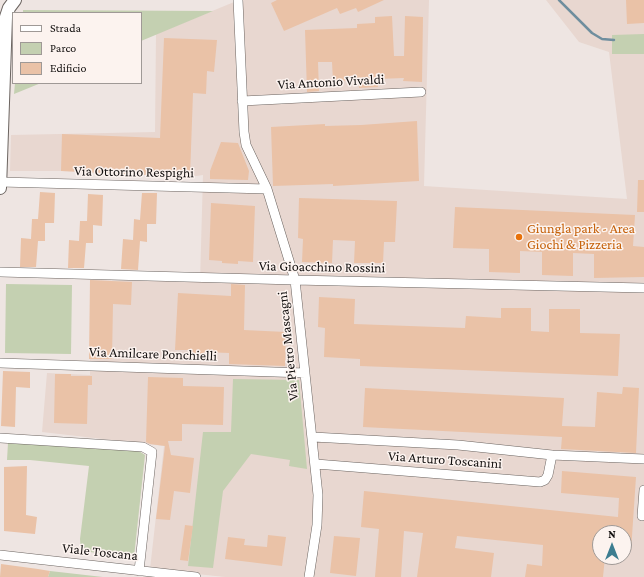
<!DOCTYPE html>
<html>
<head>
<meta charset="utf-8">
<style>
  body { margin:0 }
  #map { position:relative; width:644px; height:577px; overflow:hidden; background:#eee5e2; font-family:"Crimson Pro",serif }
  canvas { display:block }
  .legend { position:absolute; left:12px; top:12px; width:130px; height:72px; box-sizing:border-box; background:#fcf3ef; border:1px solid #9f9996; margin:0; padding:5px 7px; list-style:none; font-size:12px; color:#141110 }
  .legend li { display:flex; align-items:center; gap:8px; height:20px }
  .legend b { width:20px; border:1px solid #9f9996 }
  .north { position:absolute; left:592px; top:525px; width:40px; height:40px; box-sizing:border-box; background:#fcf3ef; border:1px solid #9f9996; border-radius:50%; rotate:0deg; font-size:11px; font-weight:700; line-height:16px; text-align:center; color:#141110 }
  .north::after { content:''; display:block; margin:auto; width:14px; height:18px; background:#3c7d90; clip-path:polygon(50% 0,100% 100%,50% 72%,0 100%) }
</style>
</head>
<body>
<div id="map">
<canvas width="644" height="577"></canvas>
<ul class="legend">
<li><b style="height:5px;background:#fff"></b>Strada</li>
<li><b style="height:11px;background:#c4d0b1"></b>Parco</li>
<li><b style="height:11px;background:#eac2a7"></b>Edificio</li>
</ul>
<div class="north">N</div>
</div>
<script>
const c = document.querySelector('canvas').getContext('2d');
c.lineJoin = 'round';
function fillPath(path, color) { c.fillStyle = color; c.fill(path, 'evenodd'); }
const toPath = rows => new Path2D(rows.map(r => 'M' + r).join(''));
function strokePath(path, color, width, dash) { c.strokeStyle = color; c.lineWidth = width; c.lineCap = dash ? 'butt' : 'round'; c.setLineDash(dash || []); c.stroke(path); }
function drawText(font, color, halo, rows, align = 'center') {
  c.font = font + ' "Crimson Pro",serif'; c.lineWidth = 3; c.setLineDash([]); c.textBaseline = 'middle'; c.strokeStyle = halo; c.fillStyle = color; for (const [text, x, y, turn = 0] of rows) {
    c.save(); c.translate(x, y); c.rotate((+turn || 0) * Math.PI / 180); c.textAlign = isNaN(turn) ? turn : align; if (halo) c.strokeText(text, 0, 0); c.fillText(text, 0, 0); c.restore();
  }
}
const built = toPath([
  [239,0,429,0,424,186,627,199,609,52,579,42,546,0,644,0,644,577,225,577,150,569,164,446,42,432,47,373,90,375,90,280,200,282,203,175,190,177,61,171,10,171,11,135,155,132,156,34],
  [600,533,624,533,624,557,600,557]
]);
const green = toPath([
  [23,10,213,11,141,41,141,13,23,13],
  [644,34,644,54,612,54,612,35],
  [15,83,41,83,14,94],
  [6,284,72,285,71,354,5,353],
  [233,379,299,380,307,469,289,466,290,460,251,454,223,491,213,568,188,566,203,432,231,432],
  [8,443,136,449,145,455,134,557,81,551,80,539,89,466,30,460,7,460],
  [50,571,103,577,48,577]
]);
const stream = toPath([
  [559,0,592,33,602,39,614,40]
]);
const building = toPath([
  [277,0,384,0,358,12,356,8,340,14,337,8,284,31,271,3],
  [626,0,644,0,644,23,627,24],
  [392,16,394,56,404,56,405,16,423,17,422,82,403,81,404,78,377,79,378,87,359,88,359,80,333,81,332,62,318,62,319,91,307,92,305,30,357,28,357,24,375,23,375,17],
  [164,38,217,40,214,72,207,71,206,94,193,93,190,177,61,171,62,134,160,138],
  [417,121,419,181,333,186,333,184,273,186,271,127,325,124,325,126,361,125],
  [221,142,238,143,249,171,248,180,210,179,210,171],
  [638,180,644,180,644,212,637,212],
  [40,192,55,193,54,223,45,223,45,241,38,241,36,267,20,267,21,238,31,239,32,219,38,219],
  [142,193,157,193,156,224,147,224,147,242,140,241,138,270,121,269,123,239,133,240,134,219,140,220],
  [88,194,103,195,102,226,93,225,93,243,86,243,84,268,68,268,69,240,79,241,80,221,87,221],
  [299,198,397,201,395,242,384,242,383,263,354,263,355,241,333,240,332,263,302,262,303,239,298,238],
  [211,203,255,206,253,262,238,261,238,264,222,263,222,261,209,260],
  [455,207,635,215,633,246,644,247,644,277,594,278,594,254,573,253,573,276,542,275,542,252,520,251,520,273,489,272,489,249,453,248],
  [90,280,132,282,131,305,113,304,112,359,89,359],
  [231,284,245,285,244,330,286,332,285,366,229,364,229,353,204,352,204,354,188,353,188,350,175,350,178,293,231,296],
  [319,297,355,299,354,324,465,328,466,316,501,318,501,308,531,308,531,331,549,332,549,309,580,309,580,333,620,334,618,376,360,366,360,359,324,357,325,328,318,327],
  [3,371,30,372,30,388,16,387,15,427,1,426],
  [55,374,71,374,71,376,92,376,92,385,88,385,87,424,54,423],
  [148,377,183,378,183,386,224,387,223,425,182,424,182,441,168,441,171,455,194,458,190,493,174,491,170,520,156,519,165,446,150,444,146,442],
  [623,387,639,388,636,453,561,449,562,437,363,427,365,388,564,398,562,426,595,427,597,392,622,394],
  [27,466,26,515,37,517,35,534,4,531,4,467],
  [562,471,636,477,631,551,624,550,624,533,600,533,600,557,605,557,603,577,525,577,527,564,542,566,543,545,457,536,455,548,494,553,491,577,417,577,423,533,404,531,401,577,375,577,379,529,361,527,364,491,618,517,619,498,561,493],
  [185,525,193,526,188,561,180,560],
  [268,535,286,537,282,566,225,559,228,537,245,539,244,545,267,547],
  [334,536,360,538,356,576,330,573],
  [1,564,38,569,50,571,48,577,0,577]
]);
const minor = toPath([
  [238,0,244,132,246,145,267,189,295,280,318,495,317,525,309,577],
  [242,101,421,92],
  [0,182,267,189],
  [0,272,295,280,644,288],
  [0,363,305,373],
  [313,437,458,445,552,455,644,459],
  [0,438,143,447,152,452,139,571],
  [316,464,540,482,545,480,548,475,552,455],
  [642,516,644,490],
  [0,555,196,577]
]);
const tertiary = toPath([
  [0,188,6,17,9,8,15,0]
]);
const markers = [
  [519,237,4,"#e8710a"]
];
const streetNames = [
  ["Via Antonio Vivaldi",331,82,-3],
  ["Via Ottorino Respighi",134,172,1],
  ["Via Gioacchino Rossini",322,267,1],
  ["Via Pietro Mascagni",288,346,-96],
  ["Via Amilcare Ponchielli",153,354,2],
  ["Via Arturo Toscanini",445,460,4],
  ["Viale Toscana",100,552,6]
];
const foodNames = [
  ["Giungla park - Area",527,229],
  ["Giochi & Pizzeria",527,245]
];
fillPath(built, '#e8d7d0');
fillPath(green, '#c4d0b1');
strokePath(stream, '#6f8e9e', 2.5);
fillPath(building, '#eac2a7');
strokePath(minor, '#6b6460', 10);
strokePath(tertiary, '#6b6460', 14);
strokePath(minor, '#fff', 9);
strokePath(tertiary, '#fff', 12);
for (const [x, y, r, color] of markers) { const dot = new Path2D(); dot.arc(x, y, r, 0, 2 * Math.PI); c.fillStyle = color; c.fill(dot); strokePath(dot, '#fcf3ef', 1.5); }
drawText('14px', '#141110', '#fcf3ef', streetNames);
drawText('14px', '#c56008', '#fcf3ef', foodNames, 'left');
</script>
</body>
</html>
